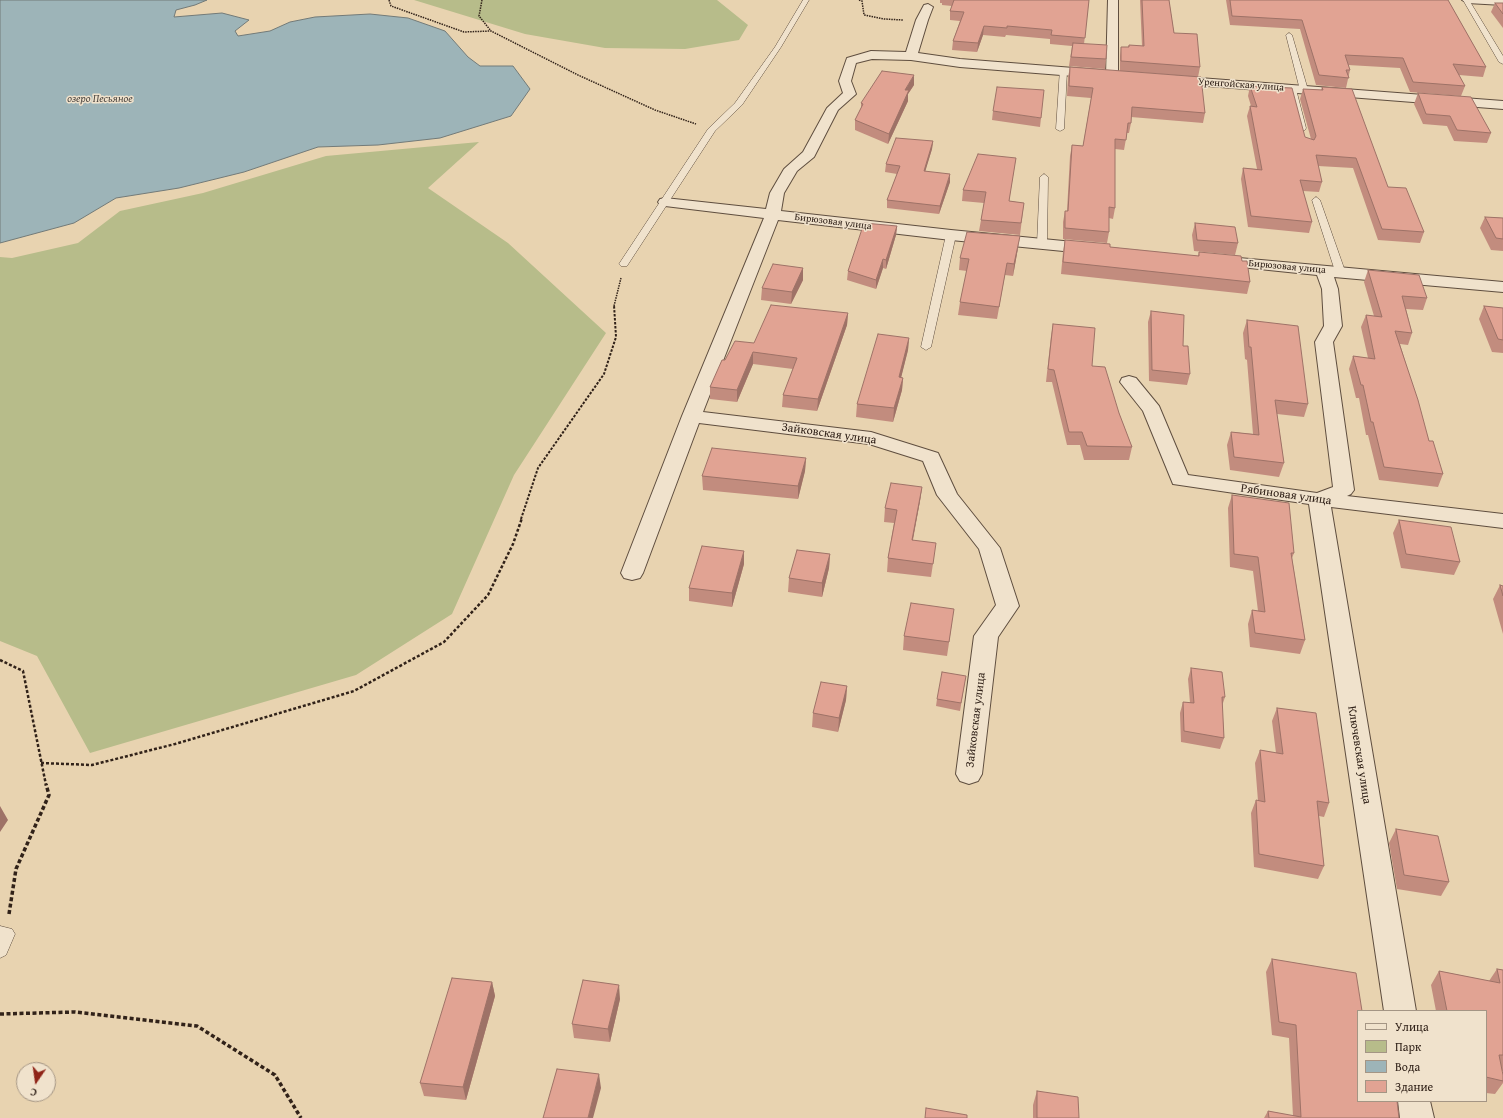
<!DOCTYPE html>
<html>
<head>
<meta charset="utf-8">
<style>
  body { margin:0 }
  #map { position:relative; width:1503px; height:1118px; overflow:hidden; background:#e8d3b0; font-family:"Gentium Book Plus",serif }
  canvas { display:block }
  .legend { position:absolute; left:1357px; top:1010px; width:130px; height:92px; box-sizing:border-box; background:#f0e2cc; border:1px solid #a49584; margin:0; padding:5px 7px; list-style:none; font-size:12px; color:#312219 }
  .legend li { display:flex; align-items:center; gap:8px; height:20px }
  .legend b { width:20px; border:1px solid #a49584 }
  .north { position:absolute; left:16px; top:1062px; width:40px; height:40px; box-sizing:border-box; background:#f0e2cc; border:1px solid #a49584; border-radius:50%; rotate:193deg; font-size:11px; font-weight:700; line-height:16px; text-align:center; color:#312219 }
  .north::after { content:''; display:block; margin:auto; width:14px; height:18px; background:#8f2418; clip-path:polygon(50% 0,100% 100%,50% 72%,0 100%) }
</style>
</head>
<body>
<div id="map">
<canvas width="1503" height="1118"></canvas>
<ul class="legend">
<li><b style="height:5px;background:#f0e2cc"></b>Улица</li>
<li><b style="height:11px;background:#b7bc8a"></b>Парк</li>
<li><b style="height:11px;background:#9db4b8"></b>Вода</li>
<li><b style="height:11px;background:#e1a393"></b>Здание</li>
</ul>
<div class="north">С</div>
</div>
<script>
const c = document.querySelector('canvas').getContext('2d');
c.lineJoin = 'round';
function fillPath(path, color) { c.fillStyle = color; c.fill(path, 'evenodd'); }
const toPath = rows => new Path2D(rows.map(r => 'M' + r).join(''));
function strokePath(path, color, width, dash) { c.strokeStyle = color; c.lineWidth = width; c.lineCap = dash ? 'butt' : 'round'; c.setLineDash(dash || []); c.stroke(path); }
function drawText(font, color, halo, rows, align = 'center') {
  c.font = font + ' "Gentium Book Plus",serif'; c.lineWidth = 3; c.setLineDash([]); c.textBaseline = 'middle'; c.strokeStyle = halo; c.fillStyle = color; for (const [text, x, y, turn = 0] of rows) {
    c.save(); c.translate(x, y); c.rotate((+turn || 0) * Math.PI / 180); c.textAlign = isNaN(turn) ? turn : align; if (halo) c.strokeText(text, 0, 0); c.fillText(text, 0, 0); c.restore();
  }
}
const green = toPath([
  [414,0,717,0,748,25,739,40,685,49,605,48,525,34],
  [479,142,428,188,508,243,606,333,514,475,452,614,356,675,90,753,37,656,0,641,0,257,12,258,78,243,120,211,203,193,326,156]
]);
const water = toPath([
  [0,0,207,0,195,5,176,10,174,17,222,13,249,20,235,31,238,36,270,31,290,22,315,17,370,14,408,18,445,31,468,57,480,66,513,66,530,89,511,116,440,138,378,145,318,147,244,172,179,188,116,198,74,223,0,243,0,0]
]);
const pathFar3 = toPath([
  [389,0,391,6,464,32,491,31,578,75,655,110,696,124],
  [482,0,479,16,491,31],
  [859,0,862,1,864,15,884,19,903,20],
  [614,306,621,278]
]);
const pathFar2 = toPath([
  [521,519,538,468,604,374,616,337,614,305]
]);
const pathFar1 = toPath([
  [0,660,23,671,46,785],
  [41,763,92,765,175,744,354,691,444,642,488,595,513,544,522,518]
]);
const path = toPath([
  [9,914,16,869,49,795,46,784],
  [0,1014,75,1012,197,1026,275,1075,301,1118]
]);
const service = toPath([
  [803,0,809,0,781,47,742,105,715,131,627,266,621,266,619,264,708,129,735,103,775,47,803,0],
  [1463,0,1469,0,1503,56,1503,64,1499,62,1463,0],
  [1289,33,1292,35,1308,90,1307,92,1301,92,1300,90,1286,35,1289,33],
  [1060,69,1063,69,1067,71,1064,129,1060,131,1056,129,1060,69],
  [1289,87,1295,87,1296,89,1306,128,1305,130,1302,130,1298,128,1288,89,1289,87],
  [1044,174,1048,177,1047,244,1042,247,1037,244,1040,177,1044,174],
  [1316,197,1320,200,1345,271,1343,273,1337,273,1335,271,1312,200,1316,197],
  [951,232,956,235,931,347,926,350,921,347,946,235,951,232],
  [0,926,12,929,15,934,6,955,0,958,0,926]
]);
const minor = toPath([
  [1108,0,1118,0,1118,75,1116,78,1112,79,1108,78,1106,75,1108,0],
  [1462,0,1503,0,1503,5,1467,3,1462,0],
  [928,4,933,7,928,20,918,53,960,59,1099,70,1103,71,1105,74,1103,77,1099,78,960,67,911,60,872,59,856,63,851,81,856,94,838,110,814,157,797,171,784,193,781,211,951,230,1094,244,1100,246,1102,249,1100,252,1094,254,951,240,778,220,703,412,871,432,938,453,957,494,1000,548,1019,606,998,637,982,774,978,781,969,784,960,781,956,774,974,636,996,605,979,549,937,495,923,461,869,444,699,423,643,573,640,578,632,580,624,578,621,573,682,416,764,218,665,206,660,205,658,202,660,199,665,198,766,209,770,193,784,169,803,152,827,108,843,93,839,81,847,58,871,51,906,52,916,20,924,5,928,4],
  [1173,76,1503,101,1503,109,1169,83,1167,80,1169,77,1173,76],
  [1217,256,1503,282,1503,292,1334,277,1338,289,1342,326,1333,342,1354,490,1351,494,1347,496,1503,514,1503,528,1331,507,1416,1011,1384,1011,1309,504,1173,484,1143,411,1120,382,1122,378,1129,376,1136,378,1159,406,1188,475,1317,493,1333,487,1315,342,1324,326,1322,289,1317,275,1211,264,1209,261,1211,258,1217,256],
  [1398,1101,1430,1101,1434,1118,1400,1118,1398,1101]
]);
const wall = toPath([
  [940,0,1089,0,1084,44,1106,59,1105,69,1069,66,1072,46,1050,44,1050,39,1006,35,1005,37,983,35,977,52,952,50,953,41,960,21,950,20,950,11,952,6,942,5,942,3,940,3],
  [1140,0,1169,0,1174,33,1200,67,1198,77,1120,71,1120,56,1121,47,1128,47,1129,45,1142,46],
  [1226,0,1448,0,1486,67,1483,77,1459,75,1465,86,1461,96,1410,92,1400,68,1348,65,1350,70,1346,88,1316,85,1300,29,1230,25],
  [1495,3,1503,3,1503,28,1491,12],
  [1070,67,1205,113,1203,123,1131,117,1131,123,1129,133,1127,133,1124,150,1115,149,1115,208,1113,219,1109,218,1109,232,1107,243,1063,239,1063,222,1065,211,1067,211,1070,156,1072,145,1083,146,1091,98,1067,96,1068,77],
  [914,85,908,94,908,101,888,144,855,130,855,120,861,108,861,103],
  [1250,86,1305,137,1311,139,1300,99,1303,89,1321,90,1322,87,1388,187,1424,232,1420,243,1378,240,1353,168,1318,166,1322,182,1319,192,1303,191,1312,222,1309,233,1248,227,1241,179,1243,168,1257,169,1247,116,1250,106,1251,106,1248,96],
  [1418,93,1491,133,1487,143,1454,141,1447,126,1423,124,1414,104],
  [993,111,1041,118,1040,127,992,120],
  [933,141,932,149,925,171,950,182,939,214,887,208,887,200,897,174,885,172,886,164],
  [1016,158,1009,201,1024,203,1020,235,979,231,981,220,984,203,962,201,963,190],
  [1485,217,1503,218,1503,251,1491,250,1480,228],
  [1195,223,1238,243,1235,255,1194,251,1192,235],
  [897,226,896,235,886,269,883,268,876,289,847,280,848,271],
  [1065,240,1110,247,1198,256,1199,252,1242,261,1250,282,1247,294,1061,274,1063,252],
  [1018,248,1013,276,1005,275,997,319,958,315,960,302,967,271,959,270,960,258],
  [803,268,803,280,791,304,761,300,762,288],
  [1368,270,1427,298,1423,310,1406,309,1412,333,1408,345,1400,344,1429,441,1443,474,1438,487,1379,480,1368,435,1366,435,1359,398,1356,398,1349,369,1353,356,1368,358,1361,327,1366,315,1374,316,1364,282],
  [1484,306,1503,308,1503,353,1492,352,1479,319],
  [1151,311,1183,346,1190,374,1187,385,1149,381,1148,322],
  [848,313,847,325,817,411,782,407,783,395,793,369,753,364,737,402,710,399,710,387,725,360,754,343],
  [1247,320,1308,404,1304,417,1277,414,1284,463,1279,477,1230,470,1227,445,1231,432,1253,434,1247,360,1245,359,1243,333],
  [1053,324,1092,366,1119,413,1132,447,1129,460,1084,460,1080,445,1067,445,1052,382,1046,382,1051,336],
  [909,338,908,350,901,377,903,378,902,390,893,422,856,417,857,404],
  [806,458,805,471,798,499,703,490,702,476],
  [922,487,920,501,913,540,934,557,931,577,887,572,888,558,894,523,884,522,885,508],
  [1232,495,1294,553,1292,558,1305,640,1300,654,1250,647,1248,624,1252,610,1258,611,1253,571,1230,567,1228,508],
  [1399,520,1460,562,1454,575,1401,568,1393,533],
  [744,551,744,564,732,607,689,601,689,588],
  [830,554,829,568,822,597,788,592,789,578],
  [1500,585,1503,586,1503,634,1493,599],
  [952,623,947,656,903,650,904,636],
  [1191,668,1225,697,1222,706,1224,738,1220,749,1181,742,1180,713,1183,702,1190,703,1188,679],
  [966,676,960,711,936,706,937,699],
  [847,686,846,700,838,732,812,727,813,713],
  [1277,708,1329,803,1324,817,1319,816,1324,866,1318,879,1254,867,1251,813,1256,800,1258,801,1255,763,1260,750,1276,753,1272,721],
  [1396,829,1449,882,1441,896,1397,889,1389,843],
  [1272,959,1358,1101,1399,1118,1264,1118,1268,1111,1293,1116,1289,1038,1272,1035,1266,972],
  [1497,969,1503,970,1503,1071,1502,1071,1503,1075,1503,1083,1495,1094,1486,1093,1486,1011,1436,1011,1431,985,1439,971,1489,981],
  [492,982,495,996,466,1100,424,1096,420,1083],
  [620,999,610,1042,574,1038,572,1024],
  [1037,1091,1079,1118,1033,1118,1033,1105]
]);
const shadedWall = toPath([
  [984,26,983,35,977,52,978,43],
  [914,75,914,85,908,94,908,101,888,144,889,134,905,90],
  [933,141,932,149,923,179,924,171],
  [950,174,950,182,939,214,940,206],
  [897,226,896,235,886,269,886,260],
  [1020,236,1018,248,1013,276,1014,264],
  [883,259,883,268,876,289,876,280],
  [803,268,803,280,791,304,792,292],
  [848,313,847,325,817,411,818,399],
  [909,338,908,350,898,390,899,377],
  [753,352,753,364,737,402,737,390],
  [903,378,902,390,893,422,894,408],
  [806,458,805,471,798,499,798,486],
  [922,487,920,501,910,554,912,540],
  [744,551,744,564,732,607,732,593],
  [830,554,829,568,822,597,822,583],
  [847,686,846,700,838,732,839,718],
  [0,806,8,820,0,832],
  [492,982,495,996,466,1100,463,1087],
  [619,985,620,999,610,1042,608,1029],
  [599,1074,601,1088,593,1118,588,1118]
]);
const building = toPath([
  [954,0,1089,0,1085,38,1051,35,1052,30,1007,26,1007,28,984,26,978,43,953,41,964,12,950,11,954,0],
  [1142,0,1169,0,1174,33,1197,34,1200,67,1121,61,1121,47,1129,47,1129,45,1144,46,1142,0],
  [1230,0,1448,0,1486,67,1453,64,1465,86,1413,82,1403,58,1345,55,1350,70,1346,70,1349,78,1319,75,1302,20,1232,16,1230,0],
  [1495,3,1503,3,1503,14,1495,3],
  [1073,43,1107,45,1106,59,1071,57,1073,43],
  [1070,67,1201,77,1205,113,1132,107,1131,123,1128,123,1126,140,1115,139,1115,208,1109,207,1109,232,1065,228,1065,211,1068,211,1072,145,1083,146,1093,88,1069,86,1070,67],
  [882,71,914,75,905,90,909,90,889,134,855,120,863,104,861,103,882,71],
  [1250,86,1292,88,1305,137,1314,140,1316,136,1303,89,1323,90,1322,87,1352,89,1388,187,1406,188,1424,232,1382,229,1356,158,1316,155,1322,182,1300,180,1312,222,1251,216,1243,168,1262,170,1250,106,1257,107,1250,86],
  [997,87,1044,90,1041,118,993,111,997,87],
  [1418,93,1471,97,1491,133,1457,130,1450,116,1426,114,1418,93],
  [896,138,933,141,924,171,950,174,940,206,887,200,900,166,886,164,896,138],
  [978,154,1016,158,1009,201,1024,203,1021,223,981,220,986,192,963,190,978,154],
  [1485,217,1503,218,1503,239,1496,238,1485,217],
  [864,223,897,226,886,260,883,259,876,280,848,271,864,223],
  [1195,223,1235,227,1238,243,1197,240,1195,223],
  [967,232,1020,236,1014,264,1007,263,999,307,960,302,969,259,960,258,967,232],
  [1065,240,1110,244,1110,247,1199,256,1199,252,1241,256,1242,261,1247,261,1250,282,1063,262,1065,240],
  [773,264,803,268,792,292,762,288,773,264],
  [1368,270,1419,275,1427,298,1402,296,1412,333,1395,331,1418,400,1429,441,1433,441,1443,474,1384,467,1373,422,1371,422,1363,385,1361,385,1353,356,1375,359,1366,315,1382,317,1368,270],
  [771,305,848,313,818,399,783,395,797,358,753,352,737,390,710,387,722,360,725,360,735,341,754,343,771,305],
  [1484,306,1503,308,1503,340,1498,339,1484,306],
  [1151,311,1184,315,1183,346,1188,346,1190,374,1152,370,1151,311],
  [1247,320,1298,326,1308,404,1275,400,1284,463,1234,457,1231,432,1259,435,1251,347,1249,347,1247,320],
  [1053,324,1095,328,1092,366,1105,367,1119,413,1132,447,1087,446,1082,432,1069,432,1054,370,1048,369,1053,324],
  [878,334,909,338,899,377,903,378,894,408,857,404,878,334],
  [712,448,806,458,798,486,702,476,712,448],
  [891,483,922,487,912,540,936,543,933,564,888,558,897,510,885,508,891,483],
  [1232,495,1289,503,1294,553,1291,553,1305,640,1255,633,1252,610,1265,612,1258,557,1234,554,1232,495],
  [1399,520,1451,527,1460,562,1406,554,1399,520],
  [702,546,744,551,732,593,689,588,702,546],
  [797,550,830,554,822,583,789,578,797,550],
  [1500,585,1503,586,1503,596,1500,585],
  [911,603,954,609,949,642,904,636,911,603],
  [1191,668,1222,672,1225,697,1222,697,1224,738,1184,731,1183,702,1194,703,1191,668],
  [942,672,966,676,961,703,937,699,942,672],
  [821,682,847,686,839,718,813,713,821,682],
  [1277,708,1316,713,1329,803,1317,801,1324,866,1259,854,1256,800,1265,802,1260,750,1283,754,1277,708],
  [1396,829,1438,836,1449,882,1404,875,1396,829],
  [1272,959,1356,973,1362,1011,1358,1011,1358,1101,1397,1101,1399,1118,1269,1118,1268,1111,1301,1117,1296,1025,1279,1022,1272,959],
  [1497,969,1503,970,1503,1055,1499,1055,1503,1075,1503,1081,1486,1077,1486,1011,1447,1011,1439,971,1500,983,1497,969],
  [452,978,492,982,463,1087,420,1083,452,978],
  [583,980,619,985,608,1029,572,1024,583,980],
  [557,1069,599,1074,588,1118,543,1118,557,1069],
  [1037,1091,1078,1097,1079,1118,1037,1118,1037,1091],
  [926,1108,967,1115,967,1118,925,1118,926,1108]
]);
const farStreetnames = [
  ["Уренгойская улица",1241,85,4],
  ["Бирюзовая улица",833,222,7],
  ["Бирюзовая улица",1287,267,5]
];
const farWaternames = [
  ["озеро Песьяное",100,99]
];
const streetNames = [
  ["Зайковская улица",829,434,8],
  ["Рябиновая улица",1286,495,8],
  ["Зайковская улица",976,720,-83],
  ["Ключевская улица",1359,755,81]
];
fillPath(green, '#b7bc8a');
fillPath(water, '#9db4b8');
strokePath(water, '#727a78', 1);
strokePath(service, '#5f4e3f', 1);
strokePath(minor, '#5f4e3f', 2);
strokePath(pathFar3, '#312219', 1.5, [1.5, 1]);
strokePath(pathFar2, '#312219', 2, [2.5, 1.5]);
strokePath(pathFar1, '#312219', 2.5, [3, 2]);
strokePath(path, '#312219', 3.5, [4, 2.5]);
fillPath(service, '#f0e2cc');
fillPath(minor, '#f0e2cc');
fillPath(wall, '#c28c7e');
fillPath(shadedWall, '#9e7267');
fillPath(building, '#e1a393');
strokePath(building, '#9e7267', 1);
drawText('10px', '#312219', '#f0e2cc', farStreetnames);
drawText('italic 11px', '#4c4641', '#f0e2cc', farWaternames);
drawText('12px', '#312219', '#f0e2cc', streetNames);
</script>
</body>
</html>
